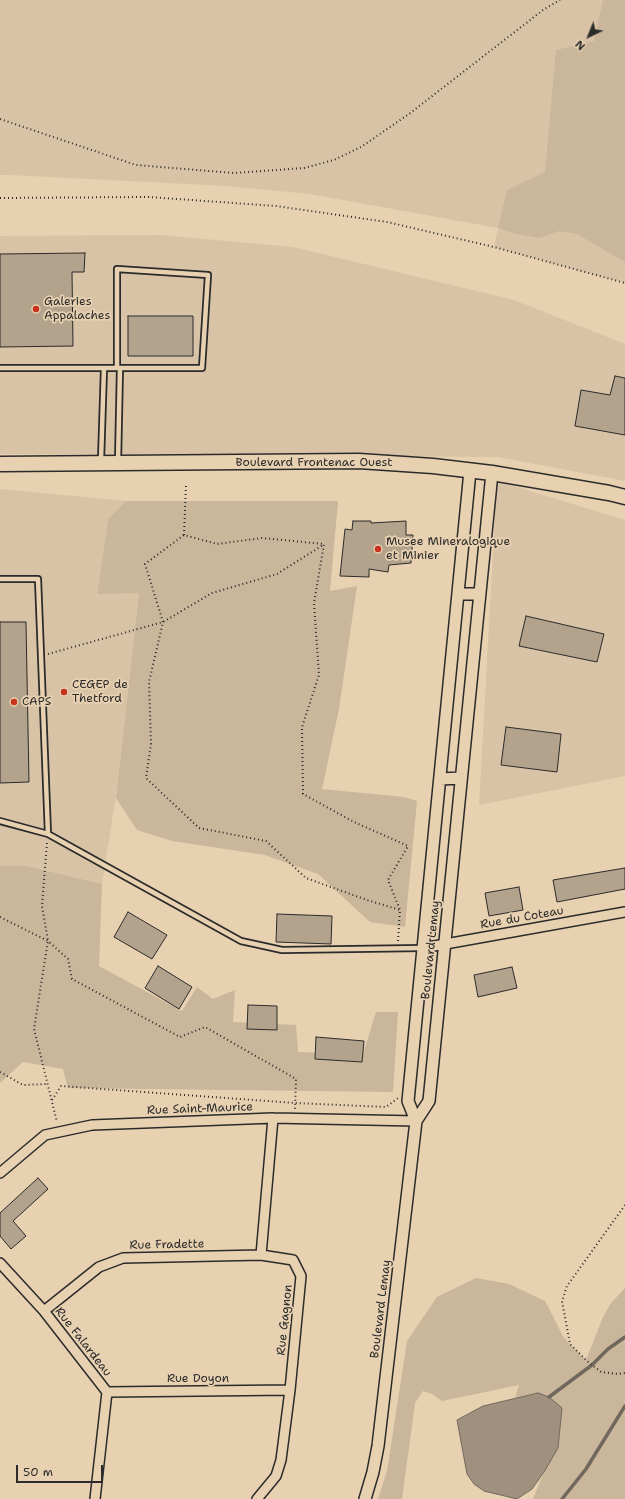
<!DOCTYPE html>
<html>
<head>
<meta charset="utf-8">
<style>
  body { margin:0 }
  #map { position:relative; width:625px; height:1499px; overflow:hidden; background:#e8d1b1; font-family:"Shantell Sans",sans-serif }
  canvas { display:block }
  .north { position:absolute; left:569px; top:16px; width:40px; height:40px; -webkit-text-stroke:3px #e8d1b1; paint-order:stroke; rotate:223deg; font-size:11px; font-weight:700; line-height:16px; text-align:center; color:#2b2b2b }
  .north::after { content:''; display:block; margin:auto; width:14px; height:18px; background:#2b2b2b; clip-path:polygon(50% 0,100% 100%,50% 72%,0 100%) }
  .scale { position:absolute; left:16px; top:1465px; width:87px; height:18px; box-sizing:border-box; border:2px solid #2b2b2b; border-top:0; padding-left:5px; font-size:12px; line-height:14px; white-space:nowrap; color:#2b2b2b; -webkit-text-stroke:3px #e8d1b1; paint-order:stroke }
</style>
</head>
<body>
<div id="map">
<canvas width="625" height="1499"></canvas>
<div class="north">N</div>
<div class="scale">50 m</div>
</div>
<script>
const c = document.querySelector('canvas').getContext('2d');
c.lineJoin = 'round';
function fillPath(path, color) { c.fillStyle = color; c.fill(path, 'evenodd'); }
const toPath = rows => new Path2D(rows.map(r => 'M' + r).join(''));
function strokePath(path, color, width, dash) { c.strokeStyle = color; c.lineWidth = width; c.lineCap = dash ? 'butt' : 'round'; c.setLineDash(dash || []); c.stroke(path); }
function drawText(font, color, halo, rows, align = 'center') {
  c.font = font + ' "Shantell Sans",sans-serif'; c.lineWidth = 3.5; c.setLineDash([]); c.textBaseline = 'middle'; c.strokeStyle = halo; c.fillStyle = color; for (const [text, x, y, turn = 0] of rows) {
    c.save(); c.translate(x, y); c.rotate((+turn || 0) * Math.PI / 180); c.textAlign = isNaN(turn) ? turn : align; if (halo) c.strokeText(text, 0, 0); c.fillText(text, 0, 0); c.restore();
  }
}
const built = toPath([
  [0,0,625,0,625,283,494,247,498,228,310,194,226,186,10,175,0,175],
  [160,235,293,247,514,300,625,344,625,481,498,457,0,454,0,236],
  [497,481,625,520,625,776,479,805],
  [0,489,126,501,108,519,97,594,139,592,117,789,102,884,27,866,0,866]
]);
const green = toPath([
  [603,0,625,0,625,262,577,234,559,231,539,238,516,234,498,228,507,190,545,172,556,50,594,41],
  [126,501,338,501,330,591,357,586,339,709,322,789,404,797,417,801,405,927,370,922,318,874,265,855,172,841,137,830,116,798,139,593,97,594,108,519],
  [0,866,27,866,102,884,99,966,182,1011,197,987,213,999,235,990,233,1022,296,1025,298,1052,363,1054,376,1012,398,1012,393,1092,68,1088,63,1069,23,1062,0,1083],
  [476,1278,509,1284,545,1301,564,1338,586,1360,603,1317,611,1303,625,1288,625,1499,533,1499,544,1472,558,1448,562,1408,538,1393,515,1398,519,1385,442,1401,432,1394,423,1391,415,1403,402,1499,378,1499,387,1471,407,1341,437,1297]
]);
const water = toPath([
  [538,1393,549,1397,562,1408,558,1448,544,1472,532,1489,517,1499,484,1491,474,1484,467,1474,457,1420,483,1406,538,1393]
]);
const stream = toPath([
  [549,1397,592,1365,608,1349,625,1337],
  [562,1499,586,1469,625,1406]
]);
const building = toPath([
  [85,253,84,272,72,272,73,346,0,347,0,254,85,253],
  [128,316,193,316,193,356,128,356,128,316],
  [615,376,625,378,625,435,575,426,581,390,610,395,615,376],
  [353,521,371,521,371,523,406,521,406,535,413,535,411,563,389,565,388,572,369,569,369,577,340,576,345,529,352,530,353,521],
  [526,616,604,634,597,662,519,646,526,616],
  [0,622,26,622,29,782,0,783,0,622],
  [506,727,561,734,557,772,501,765,506,727],
  [625,868,625,889,557,902,553,880,625,868],
  [519,887,523,910,489,916,485,893,519,887],
  [128,912,167,935,152,959,114,937,128,912],
  [277,914,332,916,331,944,276,942,277,914],
  [158,966,192,987,179,1009,145,988,158,966],
  [512,967,517,988,478,997,474,975,512,967],
  [248,1005,277,1006,277,1030,247,1029,248,1005],
  [316,1037,364,1041,362,1062,315,1059,316,1037],
  [38,1178,48,1189,13,1221,26,1236,11,1249,0,1236,0,1213,38,1178]
]);
const path = toPath([
  [0,119,136,165,234,173,304,168,334,160,361,147,409,114,543,10,560,0],
  [0,198,149,197,276,206,387,222,494,247,625,283],
  [184,535,186,484],
  [48,654,163,622,212,593,277,574,323,545],
  [47,843,42,906,48,941,34,1029,57,1122],
  [0,917,48,941,68,959,72,979,180,1037,205,1027,296,1079,295,1109],
  [398,941,400,910,388,880,408,846,354,822,303,794,302,727,319,675,314,603,324,544,262,538,217,544,184,535,145,564,163,622,149,682,151,744,146,778,199,828,266,841,306,878,367,900,400,910],
  [0,1072,23,1085,47,1084],
  [52,1100,61,1086,295,1103,386,1107,398,1098],
  [625,1205,567,1286,562,1301,570,1344,587,1361,601,1372,618,1374,625,1373]
]);
const service = toPath([
  [0,368,202,368,208,275,117,269,117,368],
  [101,460,104,368],
  [118,462,120,368],
  [0,579,38,579,48,834],
  [0,821,48,834,241,941,282,950,423,948]
]);
const minor = toPath([
  [423,948,625,912],
  [0,1173,45,1135,92,1125,273,1118,416,1121],
  [0,1263,44,1311,107,1392,95,1499],
  [44,1311,99,1267,123,1258,261,1255],
  [107,1392,290,1390],
  [257,1499,276,1476,281,1460,290,1390,301,1276,293,1260,261,1255,273,1118]
]);
const tertiary = toPath([
  [458,594,480,594],
  [440,779,461,778],
  [416,1121,408,1101,470,471],
  [365,1499,373,1472,378,1446,416,1121,429,1101,492,473]
]);
const primary = toPath([
  [0,464,359,461,433,466,492,473,609,493,625,497]
]);
const markers = [
  [36,309,4,"#c8321e"],
  [378,549,4,"#c8321e"],
  [64,692,4,"#c8321e"],
  [14,702,4,"#c8321e"]
];
const poiNames = [
  ["Galeries",44,302],
  ["Appalaches",44,316],
  ["Musee Mineralogique",386,542],
  ["et Minier",386,556],
  ["CEGEP de",72,685],
  ["Thetford",72,699],
  ["CAPS",22,702]
];
const streetNames = [
  ["Boulevard Frontenac Ouest",314,463],
  ["Rue du Coteau",522,918,-10],
  ["Boulevard Lemay",431,950,-84],
  ["Rue Saint-Maurice",200,1109,-2],
  ["Rue Fradette",167,1245,-1],
  ["Boulevard Lemay",381,1309,-83],
  ["Rue Gagnon",285,1320,-84],
  ["Rue Falardeau",83,1342,52],
  ["Rue Doyon",198,1379]
];
fillPath(built, '#d8c3a6');
fillPath(green, '#c9b69b');
fillPath(water, '#a0917e');
strokePath(water, '#71685d', 1);
strokePath(stream, '#71685d', 3.5);
fillPath(building, '#b3a38c');
strokePath(building, '#2b2b2b', 1);
strokePath(service, '#2b2b2b', 8);
strokePath(minor, '#2b2b2b', 12);
strokePath(tertiary, '#2b2b2b', 14);
strokePath(primary, '#2b2b2b', 17);
strokePath(path, '#2b2b2b', 2, [1, 3]);
strokePath(service, '#e8d1b1', 4.5);
strokePath(minor, '#e8d1b1', 9);
strokePath(tertiary, '#e8d1b1', 11);
strokePath(primary, '#e8d1b1', 14);
for (const [x, y, r, color] of markers) { const dot = new Path2D(); dot.arc(x, y, r, 0, 2 * Math.PI); c.fillStyle = color; c.fill(dot); strokePath(dot, '#e8d1b1', 1.5); }
drawText('12px', '#2b2b2b', '#e8d1b1', poiNames, 'left');
drawText('12px', '#2b2b2b', '#e8d1b1', streetNames);
</script>
</body>
</html>
